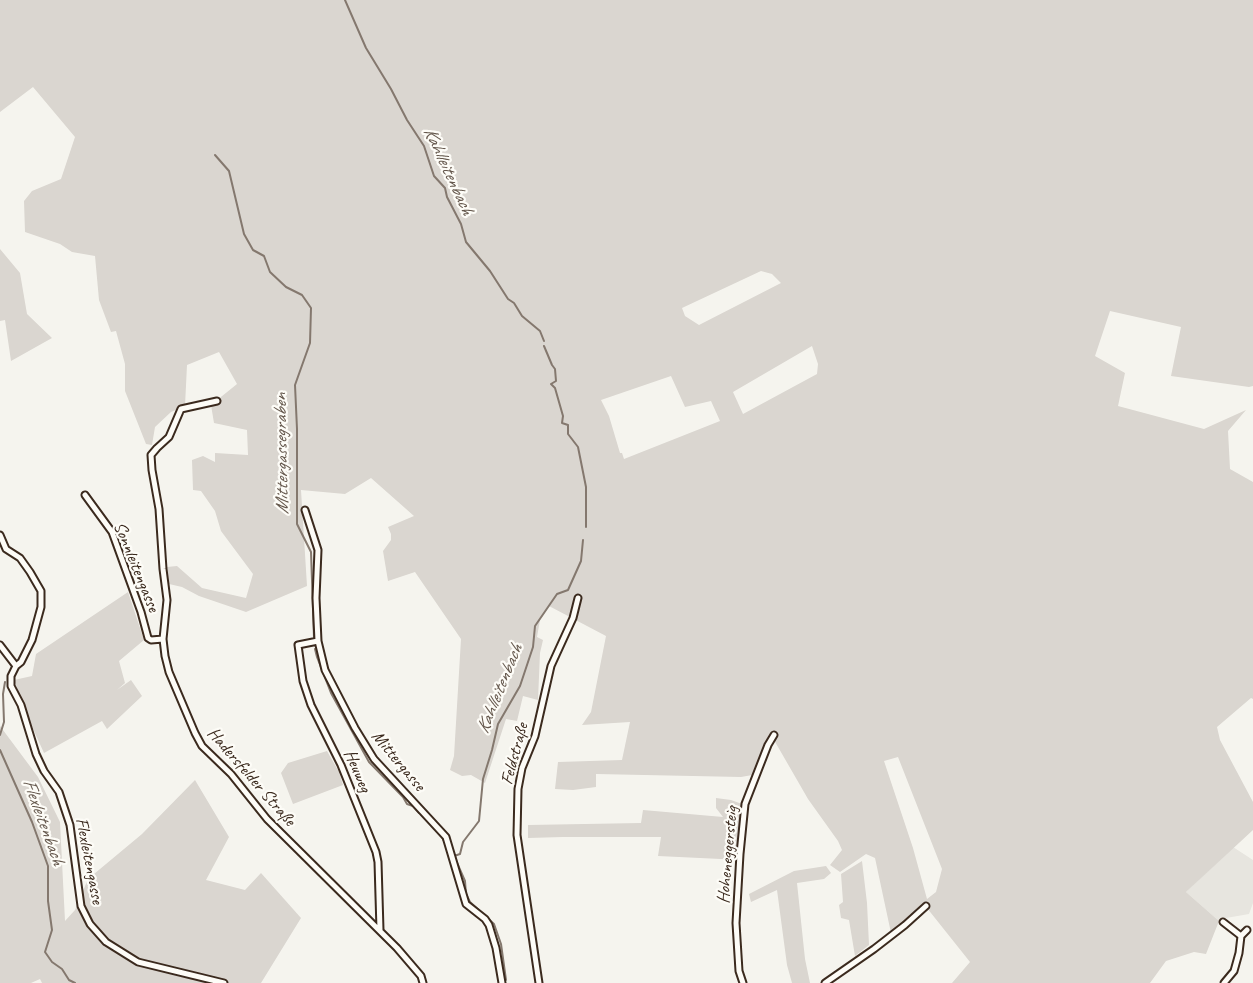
<!DOCTYPE html>
<html>
<head>
<meta charset="utf-8">
<style>
  body { margin:0 }
  canvas { display:block; background:#f5f4ee }
</style>
</head>
<body>
<canvas width="1253" height="983"></canvas>
<script>
const c = document.querySelector('canvas').getContext('2d');
c.lineJoin = 'round';
function fillPath(path, color) { c.fillStyle = color; c.fill(path, 'evenodd'); }
const toPath = rows => new Path2D(rows.map(r => 'M' + r).join(''));
function strokePath(path, color, width, dash) { c.strokeStyle = color; c.lineWidth = width; c.lineCap = dash ? 'butt' : 'round'; c.setLineDash(dash || []); c.stroke(path); }
function drawText(font, color, halo, rows, align = 'center') {
  c.font = font + ' Caveat,sans-serif'; c.lineWidth = 4.5; c.setLineDash([]); c.textBaseline = 'middle'; c.strokeStyle = halo; c.fillStyle = color; for (const [text, x, y, turn = 0] of rows) {
    c.save(); c.translate(x, y); c.rotate((+turn || 0) * Math.PI / 180); c.textAlign = isNaN(turn) ? turn : align; if (halo) c.strokeText(text, 0, 0); c.fillText(text, 0, 0); c.restore();
  }
}
const built = toPath([
  [1233,847,1253,860,1253,903,1249,914,1226,918,1219,921,1186,892]
]);
const green = toPath([
  [0,0,1253,0,1253,386,1249,387,1171,376,1181,327,1110,311,1095,356,1125,373,1118,406,1204,429,1246,410,1228,431,1230,469,1253,482,1253,699,1251,698,1217,727,1220,740,1253,802,1253,830,1186,892,1219,921,1206,954,1194,952,1166,961,1150,983,952,983,970,962,923,903,891,933,875,858,866,854,840,872,830,865,842,850,838,841,808,799,774,740,767,752,758,774,741,777,596,774,596,787,573,790,555,789,558,762,622,760,630,722,582,725,591,712,606,636,549,606,540,620,537,637,543,640,540,653,538,700,523,696,517,721,506,719,485,783,471,775,462,776,450,770,454,756,461,639,415,572,388,581,383,551,391,540,391,534,388,527,414,516,371,478,345,494,301,490,307,586,246,612,199,596,182,587,169,584,167,567,177,566,202,588,246,598,253,574,221,531,215,511,201,491,193,490,192,460,203,456,215,462,215,453,248,455,247,430,214,423,211,405,237,384,219,352,187,365,185,406,171,412,155,427,152,445,146,444,125,391,125,364,116,331,111,332,99,300,95,256,72,252,60,244,25,232,24,201,32,191,61,179,75,137,33,87,0,112],
  [761,271,772,274,781,283,699,325,685,316,682,308],
  [812,346,818,364,817,374,743,414,733,392],
  [671,376,685,407,711,401,720,421,624,459,622,453,620,453,609,416,601,400],
  [898,757,942,869,936,892,927,899,913,848,884,761],
  [0,249,20,273,27,314,52,338,11,361,5,320,0,321],
  [128,592,144,640,119,661,125,683,117,690,131,680,142,696,107,729,102,721,44,753,29,720,14,680,32,676,36,654],
  [0,726,38,777,60,822,65,921,75,910,88,879,142,834,195,780,229,837,206,880,245,890,261,873,301,918,261,983,42,983,40,979,31,983,0,983],
  [327,751,339,772,343,785,293,804,281,773,288,763],
  [716,798,731,800,742,804,742,860,658,856,661,837,563,837,528,838,528,825,641,823,643,810,723,817,716,808],
  [862,861,867,903,869,945,855,956,849,920,841,918,839,905,843,902,841,874],
  [826,866,831,873,824,879,797,883,805,959,810,983,792,983,787,965,777,890,751,902,749,894,794,871]
]);
const stream = toPath([
  [345,0,366,48,391,89,407,120,424,146,434,176,445,188,447,197,461,224,466,242,490,271,508,299,514,303,522,316,540,331,544,341],
  [215,155,229,171,244,234,253,250,264,256,270,272,286,287,302,295,311,308,310,343,295,385,297,429,297,524,311,552,314,638],
  [544,346,552,365,555,369,556,381,551,384,555,388,563,416,562,423,568,425,568,434,578,447,586,487,586,527],
  [315,649,317,657,331,693,369,762,403,797,407,804,413,806,419,813],
  [0,735,4,722,3,694,5,682],
  [0,750,32,822,48,866,48,901,52,930,45,952,52,962,62,969,69,980,75,983],
  [439,831,446,845],
  [506,980,501,944,494,924,470,902,466,894,465,881,454,856,460,854,463,842,479,821,483,779,492,750,498,724,520,686,533,647,535,626,557,594,568,590,581,561,583,540]
]);
const minor = toPath([
  [217,401,181,409,169,437,157,448,151,455,152,470,159,509,163,569,167,600,163,639,165,656,169,672,195,733,202,746,231,774,267,819,397,948,421,976,423,983],
  [85,495,112,532,141,612,148,638,151,640,163,639],
  [305,510,318,550,316,598,318,641,325,670,355,728,374,759,446,837,466,904,485,919,489,925,496,948,502,983],
  [0,535,6,549,20,558,30,572,41,591,41,607,32,640,21,662,16,666],
  [318,641,298,645,303,681,311,705,341,765,376,852,378,862,380,930],
  [0,645,16,666,11,676,11,686,21,705,36,754,44,771,59,792,70,825,81,906,90,924,106,942,138,962,224,983],
  [1223,922,1241,936,1239,953,1234,971,1224,983],
  [1241,936,1247,930],
  [539,983,517,835,518,789,522,768,535,736,551,666,573,618,578,598],
  [743,983,739,971,736,923,740,854,745,804,768,745,774,735],
  [825,983,874,949,905,925,926,906]
]);
const streetNames = [
  ["Sonnleitengasse",136,567,68],
  ["Feldstraße",515,754,-75],
  ["Mittergasse",398,761,50],
  ["Heuweg",357,771,67],
  ["Hadersfelder Straße",251,777,49],
  ["Hoheneggersteig",728,855,-85],
  ["Flexleitengasse",89,861,79]
];
const waterNames = [
  ["Kahlleitenbach",448,171,65],
  ["Mittergassegraben",282,454,-91],
  ["Kahlleitenbach",500,689,-68],
  ["Flexleitenbach",43,822,70]
];
fillPath(built, '#e7e5df');
fillPath(green, '#dad6d0');
strokePath(stream, '#84786e', 2);
strokePath(minor, '#3b2a1e', 9);
strokePath(minor, '#fdfcf7', 5);
drawText('18px', '#3b2a1e', '#fdfcf7', streetNames);
drawText('italic 19px', '#65584d', '#fdfcf7', waterNames);
</script>
</body>
</html>
